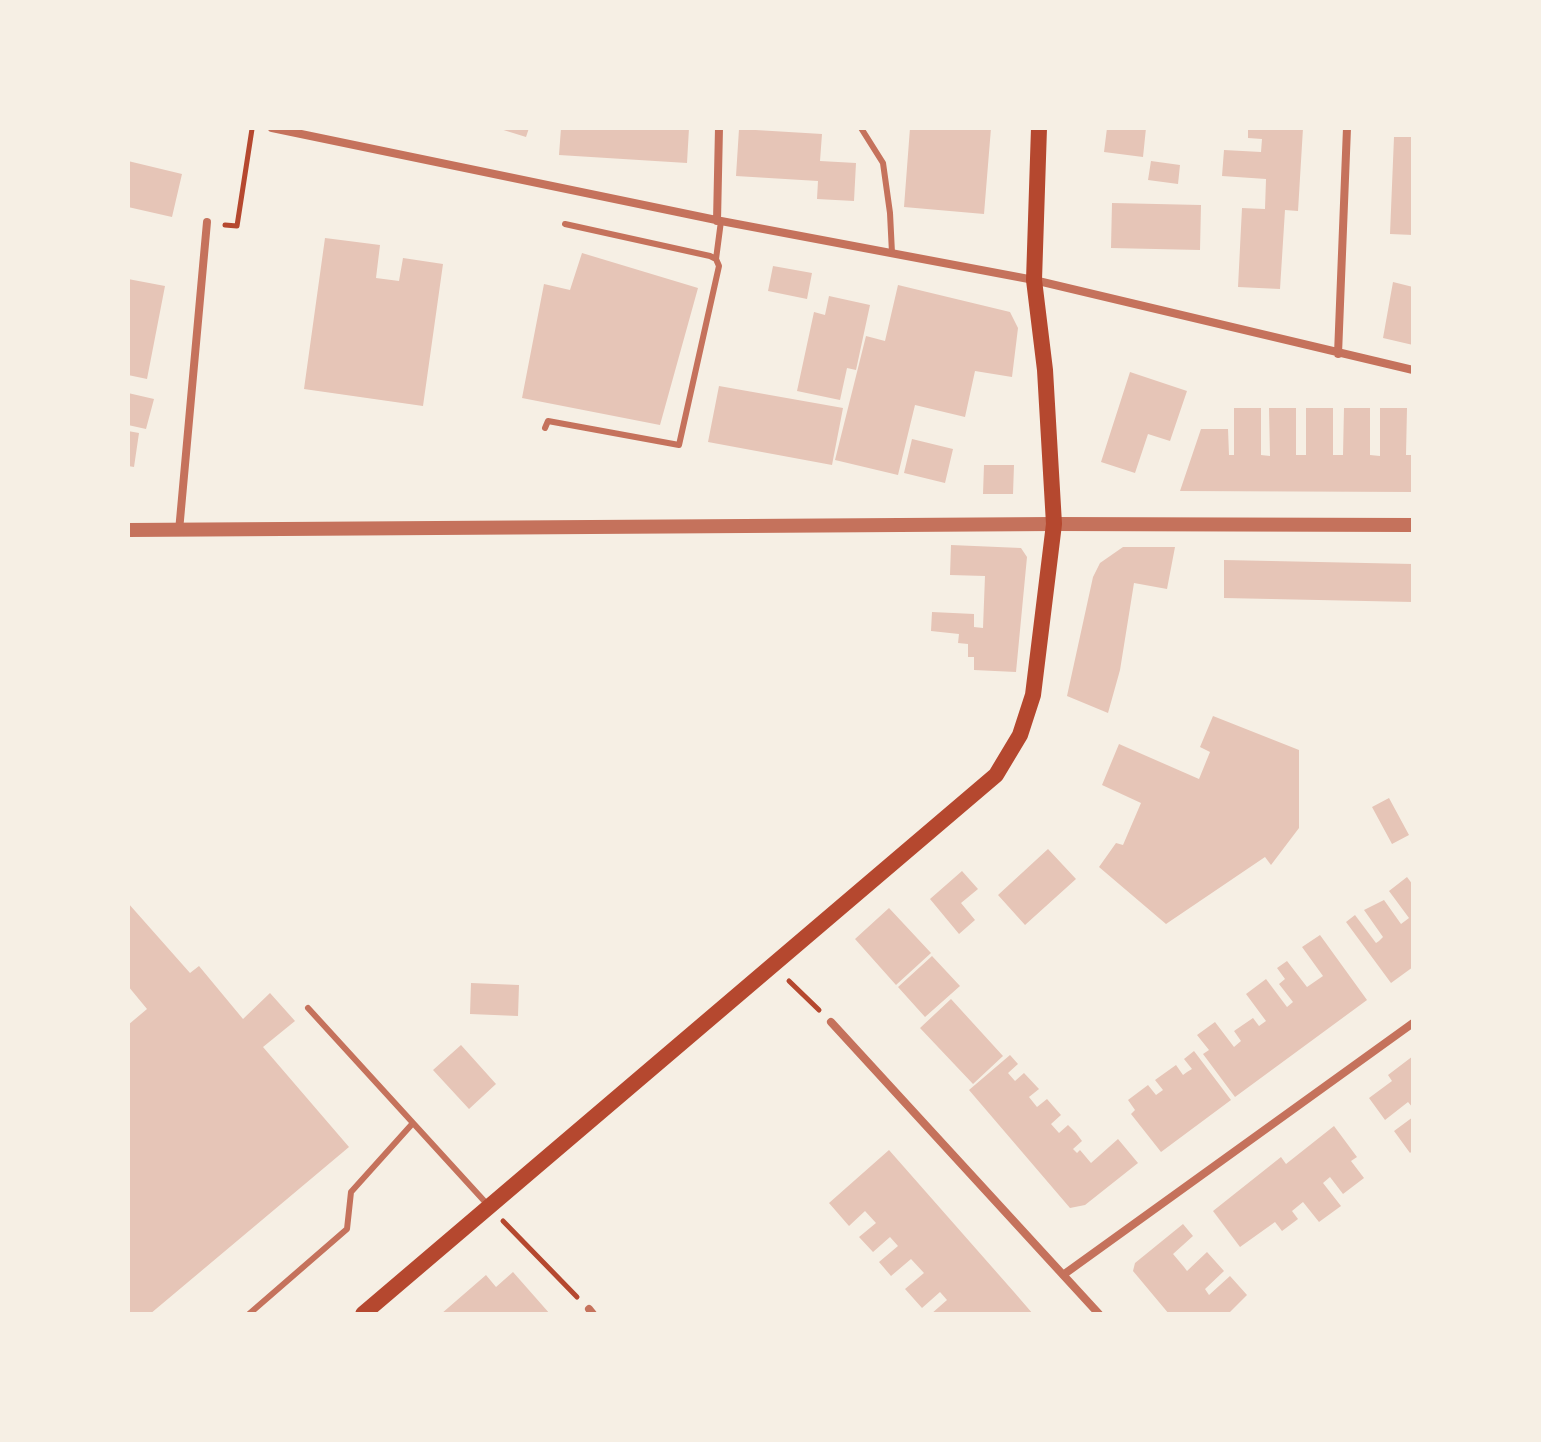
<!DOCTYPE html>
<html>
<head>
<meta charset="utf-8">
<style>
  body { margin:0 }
  #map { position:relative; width:1541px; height:1442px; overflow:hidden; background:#f6efe4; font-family:"Public Sans",sans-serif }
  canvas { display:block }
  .frame { position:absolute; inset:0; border:130px solid #f6efe4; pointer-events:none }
</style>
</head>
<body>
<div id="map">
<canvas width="1541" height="1442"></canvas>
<div class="frame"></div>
</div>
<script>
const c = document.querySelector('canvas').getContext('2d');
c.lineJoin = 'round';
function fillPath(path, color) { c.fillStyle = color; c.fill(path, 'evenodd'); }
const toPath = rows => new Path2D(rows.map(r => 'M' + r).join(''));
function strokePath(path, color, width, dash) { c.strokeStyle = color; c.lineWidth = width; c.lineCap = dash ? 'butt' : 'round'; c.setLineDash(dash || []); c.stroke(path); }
const building = toPath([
  [497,128,529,128,526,137],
  [561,128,689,128,687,163,559,155],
  [910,128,991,128,984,214,904,207],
  [1107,128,1146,128,1143,157,1104,152],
  [1248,128,1303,128,1298,211,1285,210,1280,289,1238,287,1242,208,1265,209,1266,179,1222,176,1224,150,1261,152,1262,139,1248,138],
  [739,129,822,134,820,161,856,163,854,201,817,199,818,181,736,176],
  [1394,137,1413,137,1413,235,1390,234],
  [128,161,182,174,172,217,128,207],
  [1151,161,1180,165,1178,184,1148,180],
  [1112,203,1201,205,1200,250,1111,248],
  [325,238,380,245,376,278,399,281,403,258,443,264,423,406,304,389],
  [582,253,698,288,660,425,522,398,544,284,570,290],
  [773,266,812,273,807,299,768,291],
  [128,279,165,286,147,379,128,375],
  [1393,282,1413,287,1413,345,1383,338],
  [898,285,1010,312,1018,328,1012,377,975,371,965,417,915,405,898,475,835,460,866,336,885,341],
  [829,296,870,305,856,370,847,368,840,400,797,391,814,312,825,315],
  [1130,372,1187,391,1170,441,1148,434,1135,473,1101,462],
  [719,386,843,408,832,465,708,442],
  [128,393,154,399,146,429,128,425],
  [1234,408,1261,408,1261,455,1270,456,1269,408,1296,408,1296,455,1306,455,1306,408,1333,408,1333,455,1343,455,1344,408,1370,408,1370,455,1380,456,1380,408,1407,408,1406,455,1413,455,1413,492,1180,491,1201,429,1228,429,1229,455,1234,455],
  [128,431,139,433,134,467,128,466],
  [912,439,953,449,945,483,904,473],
  [984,465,1014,465,1013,494,983,494],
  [951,545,1021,548,1027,557,1016,672,974,670,974,657,968,657,968,644,958,643,959,634,931,631,932,612,974,614,974,627,983,628,985,576,950,575],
  [1123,547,1175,547,1167,589,1134,583,1120,670,1108,713,1067,696,1093,577,1100,563],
  [1224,560,1413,564,1413,602,1224,598],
  [1213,716,1299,750,1299,828,1271,865,1265,857,1166,924,1099,867,1116,843,1123,845,1141,803,1102,785,1119,744,1199,779,1210,752,1200,747],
  [1389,798,1409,835,1392,844,1372,807],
  [1048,849,1076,879,1025,925,998,895],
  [962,871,978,889,961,903,975,920,959,934,930,899],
  [1407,877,1413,885,1413,967,1391,983,1346,922,1355,915,1376,943,1379,941,1383,937,1364,910,1384,900,1401,924,1409,918,1389,891],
  [128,903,190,973,199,966,243,1019,270,993,295,1021,263,1047,349,1147,150,1314,128,1314,128,1025,147,1009,128,986],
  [889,908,931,953,896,985,855,939],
  [1320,935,1367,1000,1235,1097,1203,1054,1209,1050,1197,1035,1215,1022,1234,1047,1241,1041,1234,1031,1253,1018,1259,1026,1266,1021,1246,994,1266,979,1287,1007,1293,1002,1279,984,1285,979,1277,968,1287,961,1307,987,1323,976,1302,947],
  [932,956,960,986,925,1017,898,987],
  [471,983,519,985,518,1016,470,1014],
  [951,999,1003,1056,973,1084,920,1028],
  [461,1045,496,1084,469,1109,433,1070],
  [1194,1051,1231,1100,1161,1152,1131,1114,1135,1110,1128,1100,1148,1085,1156,1095,1163,1090,1155,1080,1176,1065,1183,1075,1187,1072,1192,1069,1184,1059],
  [1010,1055,1018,1064,1008,1073,1015,1081,1024,1073,1039,1089,1029,1097,1037,1107,1047,1099,1061,1115,1051,1124,1059,1133,1068,1125,1076,1133,1082,1141,1073,1149,1077,1153,1080,1150,1091,1163,1118,1139,1138,1163,1085,1205,1070,1208,969,1090],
  [1413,1056,1413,1108,1408,1102,1385,1120,1369,1098,1392,1081,1388,1075],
  [1413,1117,1413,1150,1410,1153,1394,1131],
  [1334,1126,1357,1157,1351,1161,1364,1178,1343,1194,1330,1177,1323,1183,1341,1206,1319,1222,1303,1202,1292,1211,1298,1219,1282,1231,1275,1222,1240,1247,1213,1211,1281,1157,1286,1164],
  [889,1150,1014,1292,1033,1314,931,1314,947,1300,940,1292,922,1308,905,1289,924,1273,911,1259,891,1276,879,1262,898,1246,890,1237,873,1252,859,1237,876,1223,865,1211,849,1226,829,1203],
  [1183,1224,1193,1236,1173,1254,1184,1267,1187,1271,1207,1252,1224,1271,1205,1289,1209,1295,1230,1276,1247,1295,1228,1314,1169,1314,1133,1271,1135,1263],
  [513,1272,550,1314,441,1314,486,1275,496,1287]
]);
const path = toPath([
  [225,225,237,226,252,129],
  [789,981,819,1010],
  [503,1221,577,1297]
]);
const service = toPath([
  [861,128,883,163,890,213,892,253],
  [716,259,721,221],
  [545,428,548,421,679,445,719,266,716,259,710,256,565,224],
  [308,1008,487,1204],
  [249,1314,347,1229,351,1192,413,1123]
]);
const minor = toPath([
  [272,128,721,221,1034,280,1413,370],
  [717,221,719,128],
  [1338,354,1347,128],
  [179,531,207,222],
  [831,1022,1099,1314],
  [1063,1275,1413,1023],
  [589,1309,593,1314]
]);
const tertiary = toPath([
  [128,530,1054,524,1413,525]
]);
const secondary = toPath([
  [363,1314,996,775,1020,735,1033,695,1054,524,1045,370,1034,280,1039,128]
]);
fillPath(building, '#e6c5b7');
strokePath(path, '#b5482f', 5);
strokePath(service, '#c5725c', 6);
strokePath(minor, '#c5725c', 8);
strokePath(tertiary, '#c5725c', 14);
strokePath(secondary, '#b5482f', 16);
</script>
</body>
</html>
